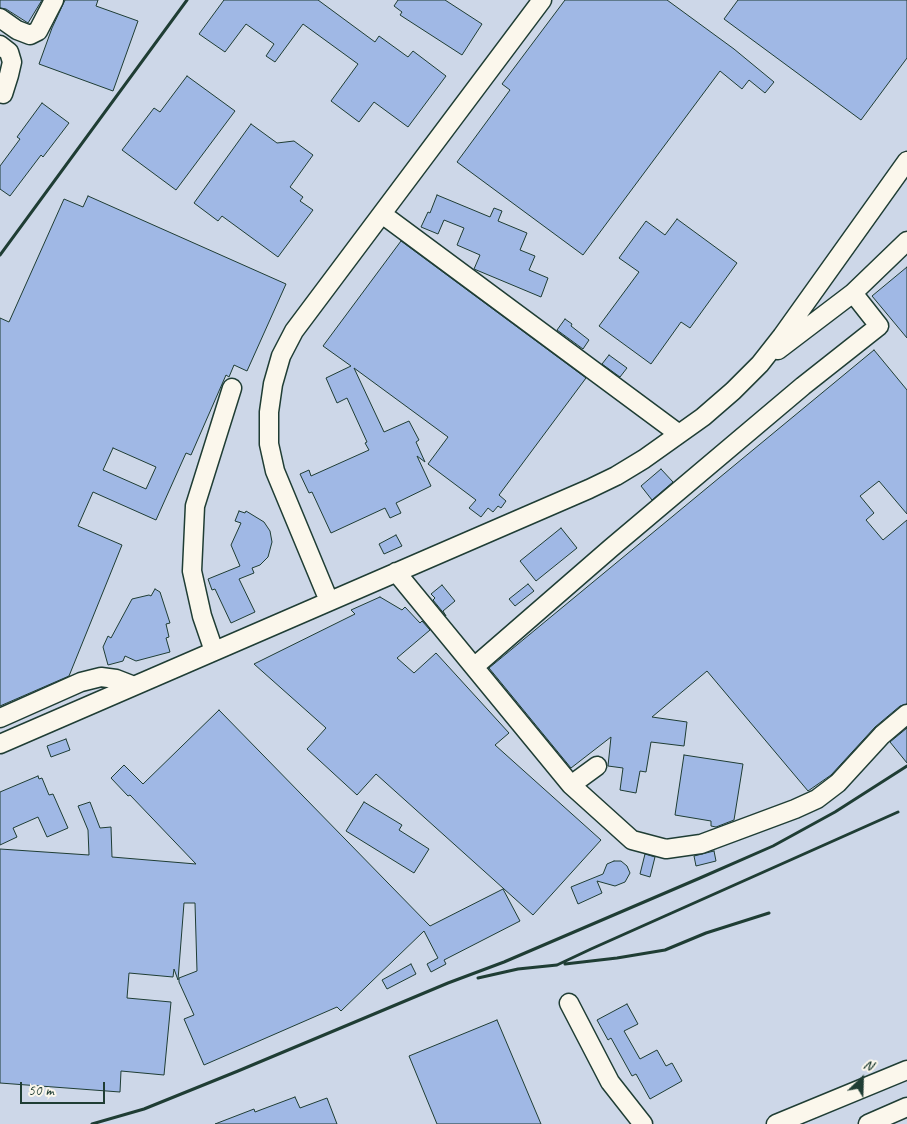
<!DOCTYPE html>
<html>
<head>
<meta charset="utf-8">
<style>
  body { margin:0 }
  #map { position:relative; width:907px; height:1124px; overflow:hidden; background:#e0e4ea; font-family:Caveat,sans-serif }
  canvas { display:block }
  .north { position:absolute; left:837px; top:1054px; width:50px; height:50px; -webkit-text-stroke:4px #fbf7ec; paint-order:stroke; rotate:24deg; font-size:14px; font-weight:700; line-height:20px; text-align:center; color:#1f3d34 }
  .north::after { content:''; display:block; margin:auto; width:18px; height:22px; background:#1f3d34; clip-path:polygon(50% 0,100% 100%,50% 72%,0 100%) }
  .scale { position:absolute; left:20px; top:1082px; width:85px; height:22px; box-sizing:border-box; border:2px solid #1f3d34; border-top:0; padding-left:6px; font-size:15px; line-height:18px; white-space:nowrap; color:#1f3d34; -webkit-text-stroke:4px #fbf7ec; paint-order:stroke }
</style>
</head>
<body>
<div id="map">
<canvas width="907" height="1124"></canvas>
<div class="north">N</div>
<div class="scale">50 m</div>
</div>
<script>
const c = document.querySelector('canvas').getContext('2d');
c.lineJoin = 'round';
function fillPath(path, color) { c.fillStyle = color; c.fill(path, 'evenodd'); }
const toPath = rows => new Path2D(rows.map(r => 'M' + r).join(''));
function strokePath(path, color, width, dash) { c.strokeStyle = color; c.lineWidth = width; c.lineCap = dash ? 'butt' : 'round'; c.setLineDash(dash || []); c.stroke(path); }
const built = toPath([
  [0,0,907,0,907,1124,0,1124]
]);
const building = toPath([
  [0,0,42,0,28,23,6,9,0,8,0,0],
  [65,0,98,0,96,6,138,21,113,91,39,64,52,28,65,0],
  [224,0,318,0,375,42,379,36,408,57,413,51,446,76,408,127,374,102,359,122,331,101,358,64,303,24,275,62,266,56,274,44,246,24,225,52,199,34,224,0],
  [398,0,445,0,482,24,462,55,400,15,402,12,394,6,398,0],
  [565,0,667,0,734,49,774,82,765,93,749,80,742,89,720,71,583,255,457,162,510,90,502,84,565,0],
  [738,0,907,0,907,58,861,120,724,19,738,0],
  [187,76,235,111,176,190,122,150,154,108,160,112,187,76],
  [42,103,69,123,43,157,41,155,10,196,0,189,0,166,20,139,17,137,42,103],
  [251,124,277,143,294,141,313,155,290,187,303,197,300,201,313,210,278,257,222,216,218,221,194,203,251,124],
  [437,195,490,217,494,208,502,211,498,221,527,233,520,250,535,256,529,270,548,278,541,297,474,269,480,255,457,245,464,228,444,220,438,234,421,227,428,212,430,213,437,195],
  [88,196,286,284,247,371,234,365,229,377,226,375,191,455,186,453,156,520,93,492,78,526,122,545,69,676,0,706,0,318,9,322,64,199,83,207,88,196],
  [113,448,156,467,146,489,103,470,113,448],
  [677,219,737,263,690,328,681,322,651,364,599,326,639,272,619,258,646,221,665,235,677,219],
  [401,241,586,378,499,495,506,501,501,508,498,506,493,512,488,508,481,517,469,508,476,500,428,464,448,437,354,368,384,432,409,421,419,440,416,442,425,462,417,456,431,486,396,503,401,513,390,518,385,508,331,533,312,492,309,493,300,474,309,470,311,476,369,450,365,443,367,442,347,398,337,403,326,378,351,366,323,346,401,241],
  [907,267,907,338,872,296,907,267],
  [565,319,572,324,571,326,589,340,583,349,557,330,565,319],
  [874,350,907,390,907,514,879,481,860,496,874,513,866,520,883,540,907,520,907,704,900,706,875,727,831,775,808,791,707,671,652,717,687,722,684,746,651,742,646,772,640,771,636,793,620,790,623,768,608,766,611,737,571,768,489,668,874,350],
  [609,355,627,368,620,377,602,364,609,355],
  [661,469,673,482,652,500,641,486,661,469],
  [239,511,245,513,246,511,264,522,270,531,272,542,268,557,260,565,252,568,254,573,239,579,255,612,231,623,215,589,212,590,208,579,240,566,231,545,241,523,235,521,239,511],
  [561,528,577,548,536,581,520,561,561,528],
  [396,535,402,546,384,554,379,544,396,535],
  [528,584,534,591,515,606,509,599,528,584],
  [442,585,455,601,443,611,446,616,433,600,435,598,431,594,442,585],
  [155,589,160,592,170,623,166,624,169,637,166,638,170,652,136,661,125,656,123,661,108,665,103,647,108,636,111,638,132,599,149,595,151,596,155,589],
  [380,597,402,610,405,607,420,623,422,621,430,630,397,658,414,673,436,653,509,733,495,745,601,840,533,915,376,774,357,795,307,749,326,728,254,664,355,614,351,610,380,597],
  [219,710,430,926,503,889,520,921,444,960,446,964,431,972,427,964,438,958,424,931,341,1011,337,1007,204,1065,184,1019,194,1015,179,982,179,978,197,971,195,903,184,903,178,980,174,969,173,977,129,973,127,998,171,1002,164,1075,121,1071,120,1092,0,1083,0,849,89,855,88,830,78,806,90,802,100,828,111,827,112,857,196,864,130,795,128,796,111,778,124,765,143,784,219,710],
  [907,728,907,763,890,742,907,728],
  [66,739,70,750,51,757,47,746,66,739],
  [684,755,743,764,734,820,716,827,711,826,711,821,675,815,684,755],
  [38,776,39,779,42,778,49,795,53,794,68,828,47,837,38,817,13,828,17,837,0,845,0,792,38,776],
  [364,802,402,825,399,830,429,849,414,873,346,831,364,802],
  [714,851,716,861,696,866,694,856,714,851],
  [645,854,655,857,650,877,640,874,645,854],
  [614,861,621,861,627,866,630,873,625,882,615,886,597,881,602,893,578,904,571,887,603,874,607,864,614,861],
  [411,964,416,974,387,989,382,980,411,964],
  [627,1004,638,1024,624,1031,640,1059,657,1050,666,1066,672,1063,682,1081,650,1099,636,1074,632,1076,611,1038,608,1040,597,1020,627,1004],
  [497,1020,541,1124,437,1124,409,1056,497,1020],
  [295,1097,300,1108,327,1098,337,1124,215,1124,254,1109,255,1112,295,1097]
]);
const minor = toPath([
  [0,18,17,30,30,35,38,31,54,0],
  [0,45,9,52,12,62,9,75,3,94],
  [382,214,679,434],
  [778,350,853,293,907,241],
  [396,572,474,667,611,548,803,386,879,326,853,293],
  [329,601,275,471,269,444,269,412,273,384,281,356,294,331,542,0],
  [214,651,202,616,192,571,195,506,232,388],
  [474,667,571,785],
  [0,718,81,682,101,677,116,679,134,686],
  [0,744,589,489,616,476,644,459,703,417,733,391,760,364,782,336,907,161],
  [597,766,571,785,632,840,666,849,701,844,795,809,817,799,838,783,882,735,907,714],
  [569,1003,610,1082,643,1124],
  [776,1124,907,1070],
  [868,1124,907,1107]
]);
const rail = toPath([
  [0,255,187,0],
  [565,964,617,958,665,950,706,933,769,913],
  [478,978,518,969,557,965,591,949,898,812],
  [92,1124,144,1109,238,1071,448,983,504,962,700,878,773,846,835,812,907,766]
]);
fillPath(built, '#cdd7e8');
fillPath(building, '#a0b8e5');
strokePath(building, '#1f3d34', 1);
strokePath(minor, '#1f3d34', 21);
strokePath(minor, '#fbf7ec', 18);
strokePath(rail, '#1f3d34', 3);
</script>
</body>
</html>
